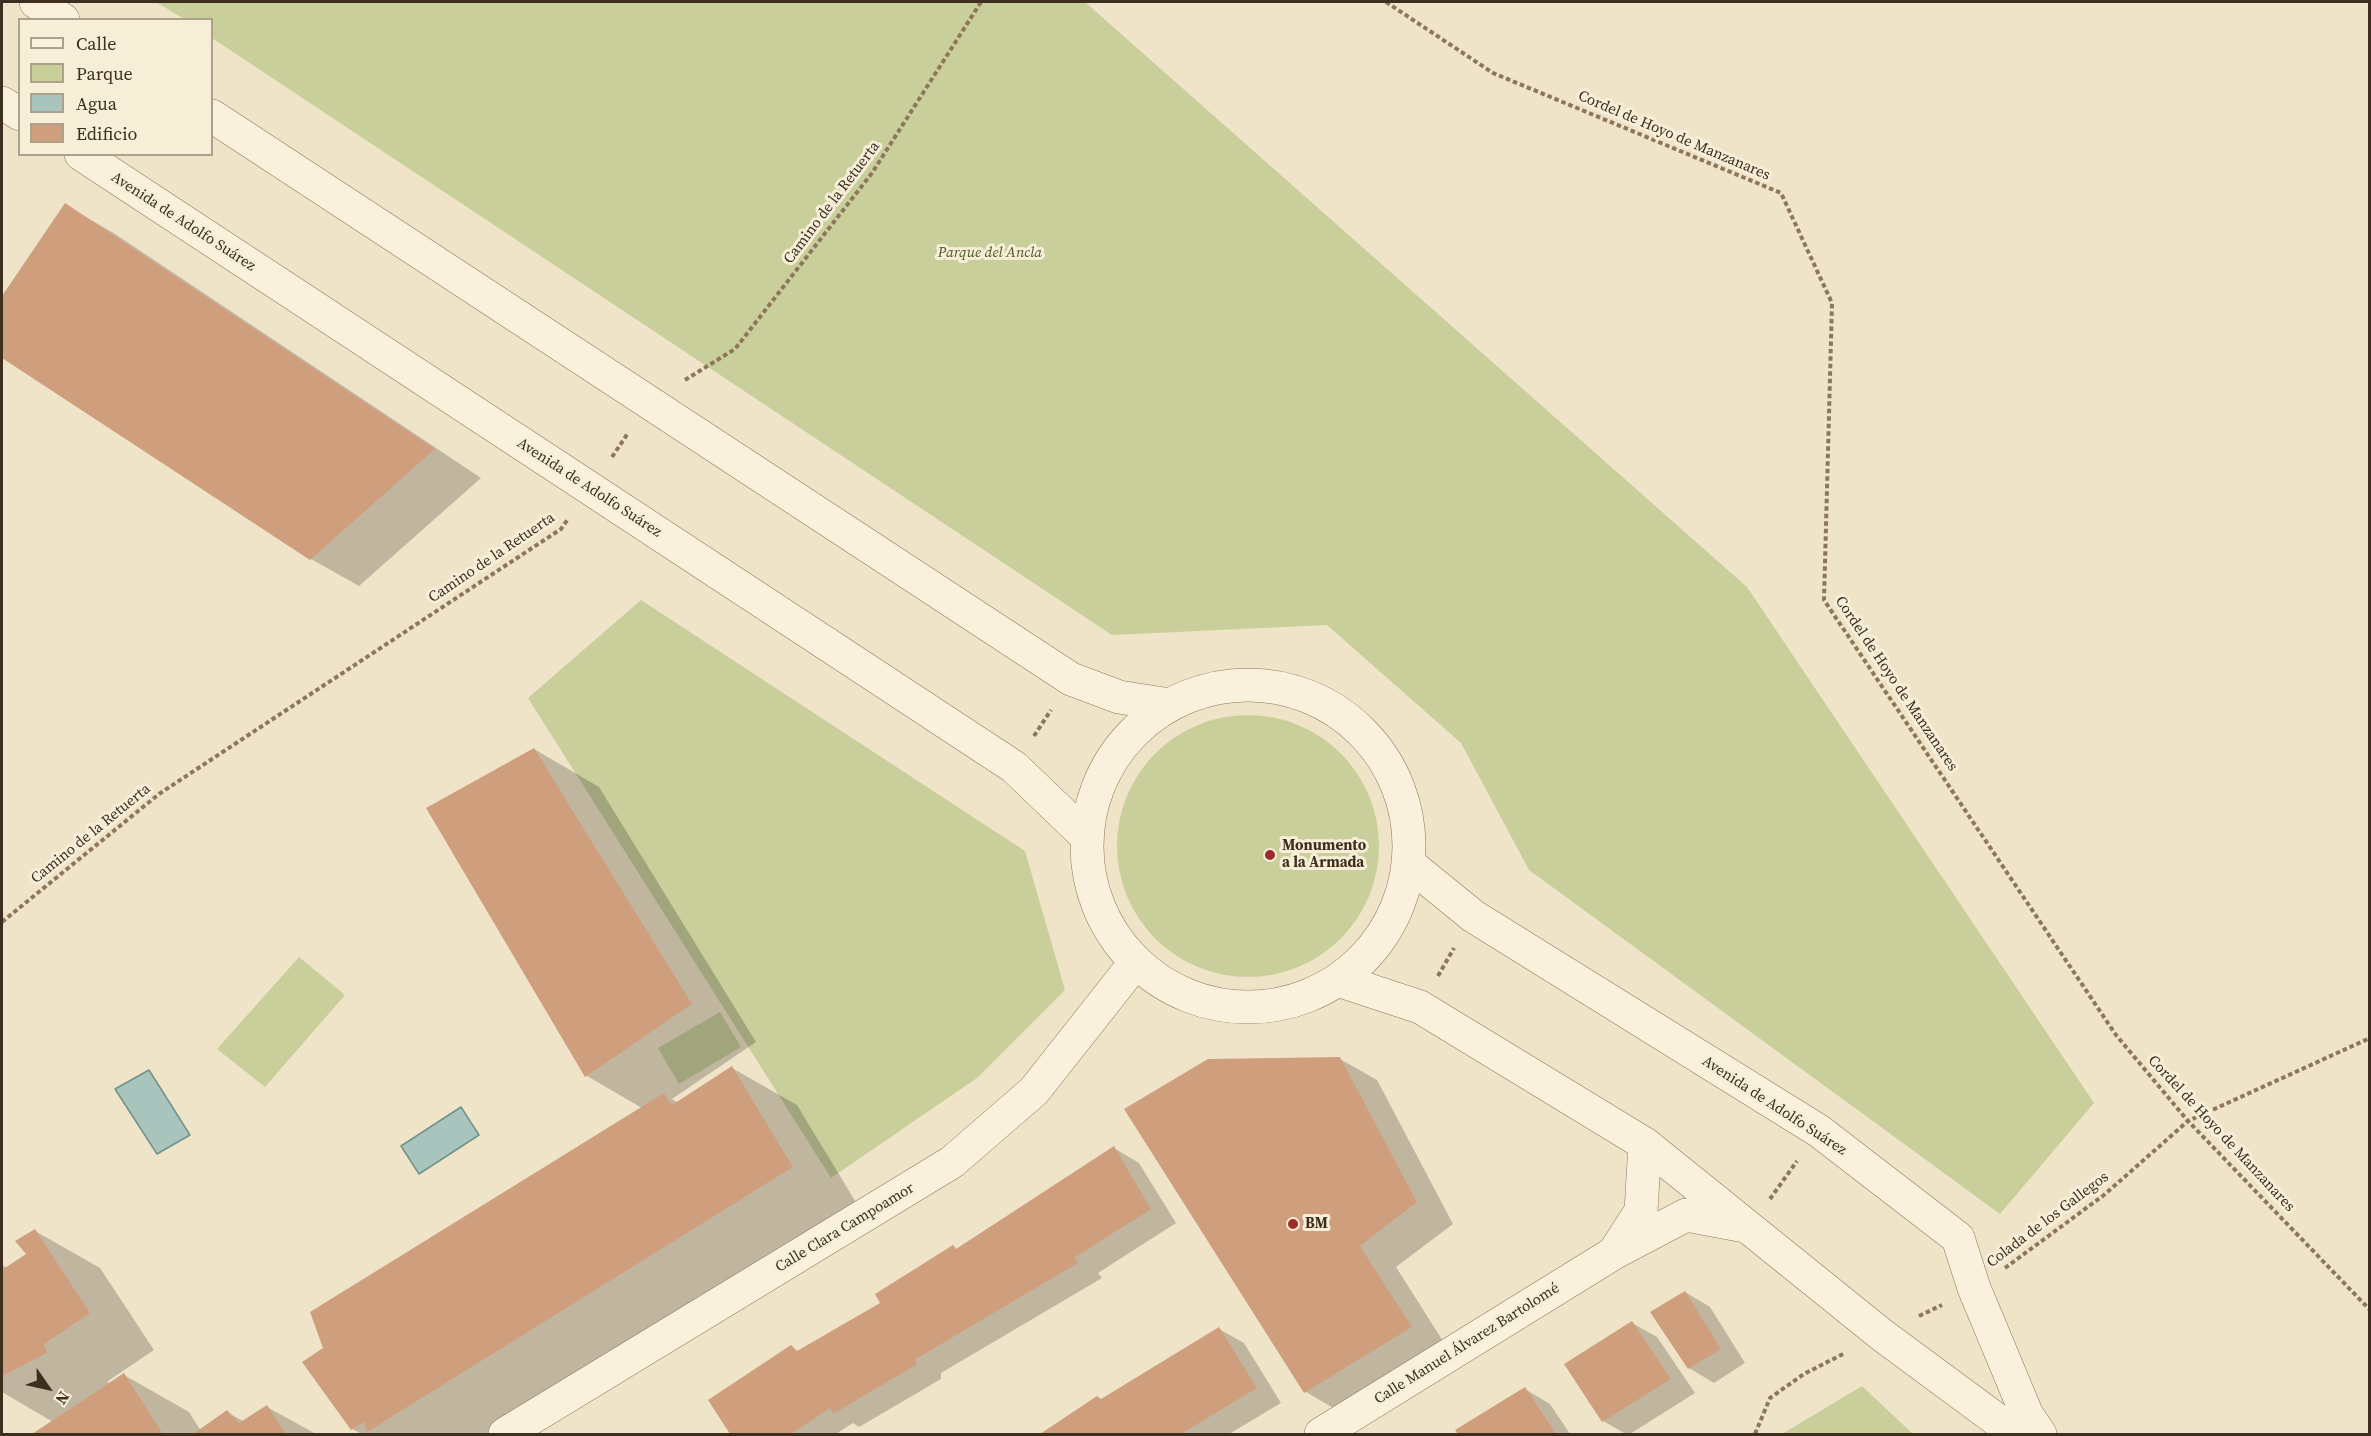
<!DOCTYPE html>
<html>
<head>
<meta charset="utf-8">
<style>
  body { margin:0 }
  #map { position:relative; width:2371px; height:1436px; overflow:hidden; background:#f0e4c8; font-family:"Source Serif 4",serif }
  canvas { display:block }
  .frame { position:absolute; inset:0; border:3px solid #3d2e20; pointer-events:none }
  .legend { position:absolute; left:18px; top:18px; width:195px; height:138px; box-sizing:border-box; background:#f7eed8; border:2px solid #ada18e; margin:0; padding:8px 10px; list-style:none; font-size:18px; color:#3d2e20 }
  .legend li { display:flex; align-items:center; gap:12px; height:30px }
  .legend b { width:30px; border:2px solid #ada18e }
  .north { position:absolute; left:18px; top:1358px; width:60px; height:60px; -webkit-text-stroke:4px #f7eed8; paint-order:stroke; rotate:124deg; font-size:16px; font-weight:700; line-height:24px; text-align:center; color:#3d2e20 }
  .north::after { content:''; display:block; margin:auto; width:21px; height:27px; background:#3d2e20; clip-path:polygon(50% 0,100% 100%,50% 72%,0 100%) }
</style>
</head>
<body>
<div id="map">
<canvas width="2371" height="1436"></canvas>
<div class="frame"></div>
<ul class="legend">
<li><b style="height:8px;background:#faf1dc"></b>Calle</li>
<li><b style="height:16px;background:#c9cf9b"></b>Parque</li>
<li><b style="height:16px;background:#a9c4bc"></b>Agua</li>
<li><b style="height:16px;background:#cf9f7d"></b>Edificio</li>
</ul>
<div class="north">N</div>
</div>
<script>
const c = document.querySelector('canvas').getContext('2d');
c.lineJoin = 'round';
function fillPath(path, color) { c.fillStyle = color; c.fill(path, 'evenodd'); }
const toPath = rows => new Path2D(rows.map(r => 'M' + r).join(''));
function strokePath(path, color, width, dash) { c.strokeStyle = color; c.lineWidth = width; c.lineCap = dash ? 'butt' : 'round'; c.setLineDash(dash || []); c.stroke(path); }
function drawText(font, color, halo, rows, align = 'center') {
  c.font = font + ' "Source Serif 4",serif'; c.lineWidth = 6; c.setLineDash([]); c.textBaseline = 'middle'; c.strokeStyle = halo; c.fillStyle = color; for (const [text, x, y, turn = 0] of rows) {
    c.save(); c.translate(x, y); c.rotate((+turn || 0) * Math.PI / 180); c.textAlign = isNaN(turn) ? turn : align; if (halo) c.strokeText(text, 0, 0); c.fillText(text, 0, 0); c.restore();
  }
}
const green = toPath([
  [156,2,1085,2,1747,587,2094,1103,2000,1214,1529,870,1461,743,1327,625,1112,635,212,38,212,20,184,19],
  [641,600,1025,851,1065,990,977,1078,831,1178,528,698],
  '1117 846a131 131 0 1 1 262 0a131 131 0 1 1-262 0Z',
  [299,957,345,995,265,1087,217,1049],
  [720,1012,741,1047,679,1084,658,1048],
  [1862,1386,1913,1434,1782,1434]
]);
const water = toPath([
  [149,1070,190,1135,157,1154,115,1089,149,1070],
  [461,1107,479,1135,419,1174,401,1146,461,1107]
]);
const shadow = toPath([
  [65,205,112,232,481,478,359,586,311,559,2,356,2,299],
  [534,749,599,787,756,1042,672,1099,678,1103,732,1068,797,1105,857,1204,487,1434,362,1434,352,1429,642,1108,587,1076],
  [1340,1059,1377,1080,1453,1224,1396,1267,1448,1349,1342,1413,1306,1392],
  [1114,1148,1139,1163,1176,1223,1098,1273,1102,1278,941,1373,941,1379,859,1427,853,1423,836,1434,732,1434,710,1400,791,1347,799,1352,882,1303,953,1247,958,1250],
  [35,1231,100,1268,154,1350,108,1381,109,1385,124,1375,189,1412,201,1431,227,1412,243,1421,267,1407,316,1434,34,1434,53,1422,2,1392,2,1265,7,1268,28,1254],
  [1685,1292,1710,1307,1745,1363,1714,1383,1689,1368],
  [1632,1323,1657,1337,1695,1393,1630,1434,1626,1434,1603,1421],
  [1219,1329,1244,1343,1281,1403,1229,1434,1041,1434,1097,1398,1102,1401],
  [1525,1389,1550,1404,1570,1434,1459,1434,1457,1431]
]);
const building = toPath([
  [65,203,435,449,310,560,2,358,2,296],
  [534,748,692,1004,585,1077,426,808],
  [1340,1057,1417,1202,1360,1246,1412,1327,1304,1393,1124,1109,1208,1059],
  [732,1066,793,1167,367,1432,364,1422,351,1430,302,1362,323,1348,310,1312,664,1093,672,1105],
  [1114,1146,1151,1209,1074,1258,1078,1263,916,1359,916,1365,833,1414,830,1408,791,1434,730,1434,708,1400,791,1345,797,1351,880,1303,875,1294,953,1245,956,1249],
  [35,1229,90,1313,44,1344,47,1353,2,1376,2,1270,26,1254,15,1241],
  [1685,1291,1721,1349,1688,1369,1650,1312],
  [1632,1321,1671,1379,1602,1422,1564,1364],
  [1219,1327,1257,1388,1181,1434,1040,1434,1097,1396,1101,1399],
  [124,1373,163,1434,32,1434],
  [1525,1387,1556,1434,1458,1434,1455,1430],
  [267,1405,286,1434,193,1434,227,1410,239,1423]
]);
const path = toPath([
  [1386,2,1493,73,1781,193,1832,303,1824,600,2116,1035,2188,1121,2370,1310],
  [685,380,735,349,872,173,981,2],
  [612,457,628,433],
  [1034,736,1051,710],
  [2,922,159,794,561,529,568,519],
  [1438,976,1454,948],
  [1770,1199,1797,1161],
  [2005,1268,2104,1195,2188,1121,2370,1038],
  [1919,1316,1942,1305],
  [1755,1434,1770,1398,1804,1374,1845,1353]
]);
const street = toPath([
  [36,2,63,20],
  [2,103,20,114],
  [212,116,1071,679,1119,697,1170,705],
  [81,154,1014,767,1086,836],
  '1087 846a161 161 0 1 1 322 0a161 161 0 1 1-322 0Z',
  [1408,863,1473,916,1819,1131,1958,1238,1974,1288,2027,1415,2040,1434],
  [1338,980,1420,1007,1645,1144,1882,1335,2016,1434],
  [1645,1144,1641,1211,1614,1253,1686,1215,1745,1226],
  [505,1434,952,1162,1034,1091,1135,963],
  [1321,1434,1614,1253]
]);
const markers = [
  [1270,855,6,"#9e2a2b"],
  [1293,1224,6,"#9e2a2b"]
];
const streetNames = [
  ["Cordel de Hoyo de Manzanares",1674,136,23],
  ["Camino de la Retuerta",832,203,-53],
  ["Avenida de Adolfo Suárez",183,222,33],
  ["Avenida de Adolfo Suárez",589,488,33],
  ["Camino de la Retuerta",492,558,-34],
  ["Cordel de Hoyo de Manzanares",1896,684,56],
  ["Camino de la Retuerta",91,834,-39],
  ["Avenida de Adolfo Suárez",1774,1106,33],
  ["Cordel de Hoyo de Manzanares",2221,1134,47],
  ["Colada de los Gallegos",2048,1220,-37],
  ["Calle Clara Campoamor",845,1228,-31],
  ["Calle Manuel Álvarez Bartolomé",1467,1344,-32]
];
const parkNames = [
  ["Parque del Ancla",990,253]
];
const poiNames = [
  ["Monumento",1282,846],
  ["a la Armada",1282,863],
  ["BM",1305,1224]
];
fillPath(green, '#c9cf9b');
fillPath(water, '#a9c4bc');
strokePath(water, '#6f938a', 1.5);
fillPath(shadow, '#0003');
fillPath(building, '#cf9f7d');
strokePath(street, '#8d765c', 34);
strokePath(path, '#8d765c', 4, [4.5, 3]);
strokePath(street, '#faf1dc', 33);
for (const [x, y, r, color] of markers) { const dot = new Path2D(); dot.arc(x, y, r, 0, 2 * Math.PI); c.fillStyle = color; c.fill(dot); strokePath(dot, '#f7eed8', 2); }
drawText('15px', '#3d2e20', '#f7eed8', streetNames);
drawText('italic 15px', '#4d5a26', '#f7eed8', parkNames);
drawText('bold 15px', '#3d2e20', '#f7eed8', poiNames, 'left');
</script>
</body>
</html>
